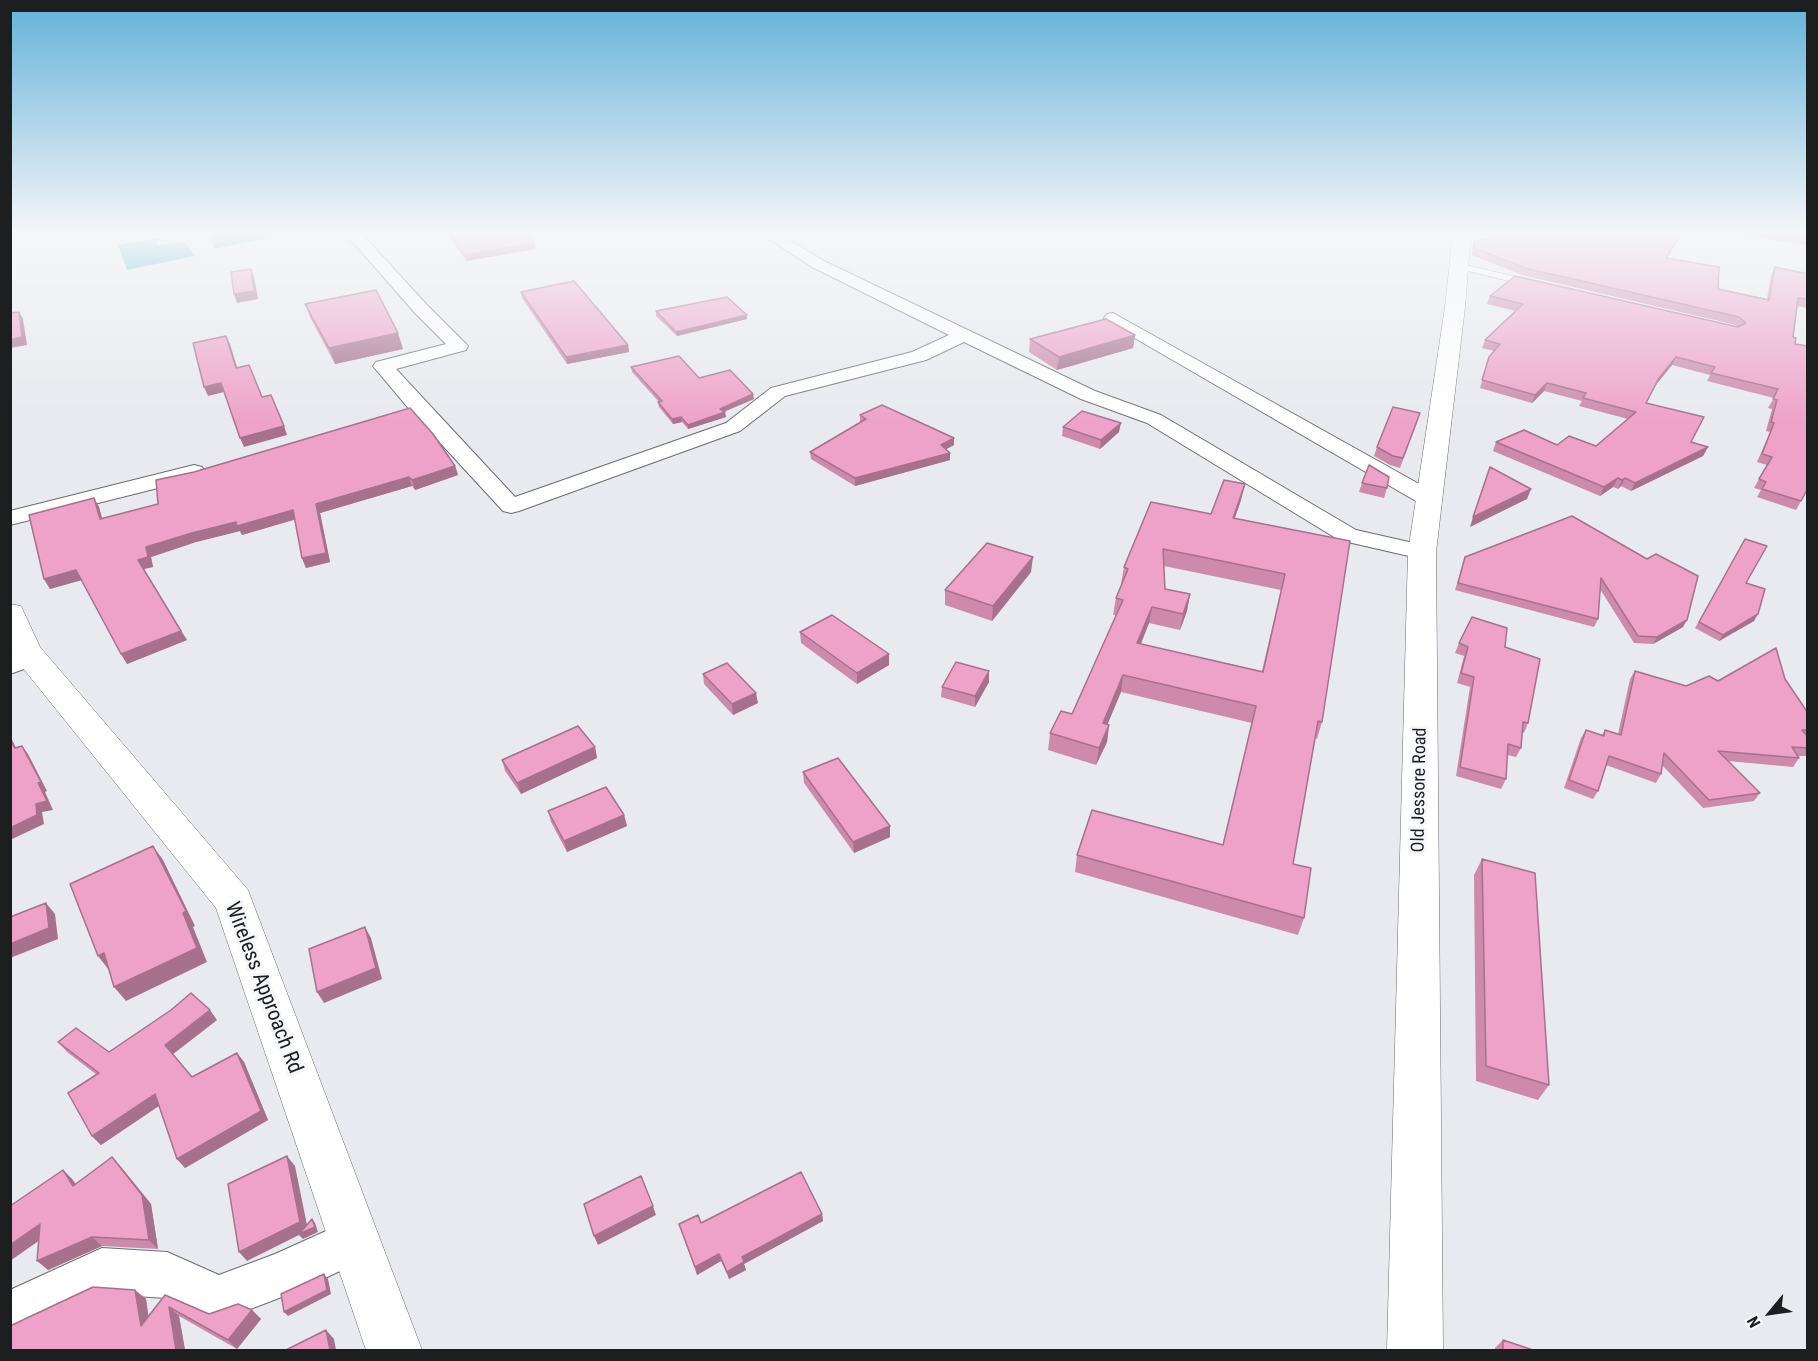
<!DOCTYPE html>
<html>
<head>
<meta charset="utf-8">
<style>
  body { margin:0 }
  #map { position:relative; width:1818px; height:1361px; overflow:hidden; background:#e8eaef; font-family:"Roboto Condensed",sans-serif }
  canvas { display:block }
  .frame { position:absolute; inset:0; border:12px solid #1d1e20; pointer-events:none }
  .north { position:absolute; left:1740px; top:1283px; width:60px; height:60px; -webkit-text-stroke:4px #f6f7fd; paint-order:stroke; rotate:241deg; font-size:16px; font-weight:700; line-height:24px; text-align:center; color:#1d1e20 }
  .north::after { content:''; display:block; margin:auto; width:21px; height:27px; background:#1d1e20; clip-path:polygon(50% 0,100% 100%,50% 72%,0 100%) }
</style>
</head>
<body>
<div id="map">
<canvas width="1818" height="1361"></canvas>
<div class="frame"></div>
<div class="north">N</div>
</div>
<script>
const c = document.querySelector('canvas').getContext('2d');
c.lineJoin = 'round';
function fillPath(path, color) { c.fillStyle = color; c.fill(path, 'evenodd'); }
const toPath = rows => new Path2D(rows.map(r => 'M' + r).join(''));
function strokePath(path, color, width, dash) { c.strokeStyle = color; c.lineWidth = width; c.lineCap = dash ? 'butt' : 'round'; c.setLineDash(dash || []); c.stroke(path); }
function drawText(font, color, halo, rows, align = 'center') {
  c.font = font + ' "Roboto Condensed",sans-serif'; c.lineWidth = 6; c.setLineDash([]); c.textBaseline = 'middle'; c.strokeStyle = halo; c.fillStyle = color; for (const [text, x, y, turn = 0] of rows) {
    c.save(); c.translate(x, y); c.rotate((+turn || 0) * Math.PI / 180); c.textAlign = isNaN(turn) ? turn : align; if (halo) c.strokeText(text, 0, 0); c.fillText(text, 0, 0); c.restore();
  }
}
const water = toPath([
  [211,233,291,233,214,249],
  [160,238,157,241,157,245,185,242,195,256,127,270,118,245]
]);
const lane = toPath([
  [1458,263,1533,281,1534,283,1530,286,1455,268,1454,266,1458,263]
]);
const street = toPath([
  [345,233,361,233,427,305,468,346,466,350,396,369,515,497,726,423,771,388,912,352,949,335,812,267,760,233,778,233,824,261,1095,391,1161,415,1356,530,1431,547,1434,552,1431,557,1422,559,1339,540,1147,423,1081,399,964,342,926,360,785,396,740,431,519,511,511,513,503,511,410,410,373,366,376,362,446,344,415,313,345,233],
  [1113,313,1437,494,1441,499,1437,504,1429,506,1421,504,1107,322,1104,318,1107,314,1113,313],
  [194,465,202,467,205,472,202,477,10,525,10,511,194,465],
  [31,648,41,651,45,657,41,663,10,674,10,655,31,648],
  [355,1218,371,1224,377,1240,371,1256,300,1290,219,1321,166,1298,104,1294,10,1338,10,1290,102,1248,167,1252,219,1275,275,1254,355,1218]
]);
const secondary = toPath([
  [1453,233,1471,233,1465,307,1436,552,1443,1350,1387,1350,1408,552,1445,307,1453,233],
  [10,604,21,606,40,647,248,890,422,1350,366,1350,216,908,14,657,10,652,10,604]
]);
const wall = toPath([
  [447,233,526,233,535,243,536,249,466,261],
  [1508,233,1682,233,1667,258,1718,289,1767,299,1771,275,1775,267,1808,274,1808,308,1797,306,1793,337,1795,344,1801,501,1796,510,1757,497,1761,490,1754,488,1767,465,1757,462,1770,432,1766,431,1772,409,1768,408,1774,398,1707,381,1710,375,1672,365,1655,386,1646,404,1691,442,1708,447,1703,456,1631,491,1621,486,1618,489,1613,487,1600,496,1493,451,1496,442,1557,445,1596,446,1628,419,1579,406,1582,401,1544,391,1532,403,1480,388,1489,357,1494,351,1482,348,1485,340,1516,311,1487,304,1490,296,1738,327,1736,325,1522,275,1472,255,1472,249,1474,242],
  [1741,233,1808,233,1808,245,1741,236],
  [521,292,628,345,629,352,567,364,522,298],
  [305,304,403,349,335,364,311,319],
  [656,311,747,315,747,319,677,336,656,316],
  [1135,335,1133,348,1057,370,1029,352,1030,339],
  [631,367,699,378,754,399,724,412,726,417,688,429,682,422,673,424,659,407,658,402,659,402,632,372],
  [860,415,954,438,954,445,946,449,950,460,855,486,811,459,810,452,860,422],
  [1417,422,1400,468,1390,465,1374,456,1377,447],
  [1063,427,1119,432,1100,449,1062,436],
  [455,466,458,475,415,490,412,486,320,513,330,562,306,568,302,558,295,519,242,535,240,531,196,542,151,557,153,567,144,569,187,640,127,664,81,580,50,589,44,579,94,498,99,507,102,519],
  [1362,483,1387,488,1384,498,1359,492],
  [1241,500,1235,518,1350,541,1322,722,1317,739,1315,738,1293,864,1304,918,1298,935,1075,872,1077,855,1223,845,1252,723,1121,692,1107,724,1109,725,1107,742,1096,765,1048,750,1050,733,1072,714,1116,615,1113,615,1116,598,1122,584,1121,584,1124,567,1211,514],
  [1164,566,1281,590,1262,671,1141,644,1149,623,1180,630,1187,611,1190,594,1165,589],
  [1572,516,1683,627,1653,644,1634,643,1600,589,1598,619,1594,627,1455,590,1465,557],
  [1745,539,1746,583,1754,621,1719,641,1695,628],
  [1031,572,992,621,945,605,945,590],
  [800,632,889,654,889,665,857,684,801,643],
  [1459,643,1505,647,1528,723,1524,733,1522,732,1521,748,1516,757,1507,755,1506,779,1501,789,1456,776,1470,687,1457,683,1464,656,1455,653],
  [989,671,989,682,975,707,941,697,942,687],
  [1635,671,1686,686,1718,681,1785,679,1808,713,1808,756,1798,756,1799,758,1793,767,1728,761,1760,793,1754,801,1703,808,1662,765,1661,774,1656,783,1606,765,1598,791,1593,799,1564,788,1581,738,1586,730,1602,735,1605,730,1618,734,1630,679],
  [703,674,758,703,733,715,704,684],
  [595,747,597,758,521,794,505,771,502,760],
  [803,772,890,826,890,837,854,853,804,783],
  [548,811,624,815,627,826,567,852,551,822],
  [1482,859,1549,1085,1538,1100,1476,1081,1474,875],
  [217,1020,173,1054,192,1077,237,1053,244,1062,268,1120,185,1168,177,1159,159,1106,101,1145,92,1136,97,1075,67,1052,58,1042,109,1052],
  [112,1157,121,1167,151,1204,158,1249,102,1246,48,1270,39,1241,63,1170,72,1179,76,1184],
  [822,1214,823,1221,744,1264,746,1270,729,1279,721,1261,697,1275,679,1224],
  [135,1290,146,1299,148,1316,165,1295,209,1314,252,1310,261,1319,237,1349,179,1316,185,1350,10,1350],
  [1503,1340,1533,1350,1495,1350,1495,1348]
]);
const shadedWall = toPath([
  [1681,233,1682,233,1663,265,1666,258],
  [535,243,536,249,466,261,464,255],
  [251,269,254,277,258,299,237,303,234,294],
  [19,312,23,319,27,345,10,348,10,340],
  [747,315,747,319,677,336,676,332],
  [398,333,403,349,335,364,329,348],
  [1135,335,1133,348,1057,370,1059,357],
  [226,336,230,344,240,377,236,368],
  [628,345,629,352,567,364,566,357],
  [1676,357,1672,365,1655,386,1659,378],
  [221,383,224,392,208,396,204,387],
  [1547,383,1544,391,1532,403,1535,395],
  [753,394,754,399,720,413,720,409],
  [725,412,726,417,688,429,688,425],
  [681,417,682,422,673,424,672,419],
  [1121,423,1119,432,1100,449,1101,440],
  [284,426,287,435,244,447,240,438],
  [954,438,954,445,941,452,941,445],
  [1708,447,1703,456,1631,491,1635,483],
  [950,453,950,460,855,486,855,478],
  [455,466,458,475,415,490,412,480],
  [409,477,412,486,320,513,330,562,306,568,302,558,316,504],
  [1618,478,1613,487,1600,496,1604,487],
  [1625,478,1621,486,1618,489,1622,480],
  [1245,484,1241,500,1229,534,1233,518],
  [1531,489,1527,499,1470,527,1473,517],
  [94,498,99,507,105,529,100,519],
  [293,510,297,519,242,535,240,531,196,542,151,557,153,567,143,569,138,560,146,547,192,533,236,522],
  [1033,557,1031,572,992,621,993,606],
  [76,570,82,580,50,589,44,579],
  [1190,594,1187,611,1180,630,1183,614],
  [1152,607,1149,623,1134,660,1137,643],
  [1758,614,1754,621,1719,641,1723,635],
  [1687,620,1683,627,1653,644,1657,637],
  [181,631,187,640,127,664,121,654],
  [889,654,889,665,857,684,857,673],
  [989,671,989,682,975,707,975,696],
  [1123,675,1121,692,1101,740,1103,723],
  [756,693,758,703,733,715,732,704],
  [1109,725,1107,742,1096,765,1099,748],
  [10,736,21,757,15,748,10,740],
  [22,746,28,754,47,791,45,792,53,810,42,812,44,824,10,840,10,828],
  [595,747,597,758,521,794,517,783],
  [624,815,627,826,567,852,564,841],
  [890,826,890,837,854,853,853,842],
  [153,846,163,860,195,926,193,927,207,962,126,1001,114,987,183,913],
  [46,903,55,914,58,939,10,958,10,944],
  [365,927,371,938,382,979,324,1003,317,992],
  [104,953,109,970,98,956],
  [210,1010,217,1020,173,1054,165,1045],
  [237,1053,244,1062,268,1120,185,1168,177,1159],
  [155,1094,163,1103,101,1145,92,1136],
  [287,1156,295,1166,308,1230,312,1219,315,1223,318,1232,303,1239,299,1235,247,1261,239,1252],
  [112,1157,121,1167,151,1204,158,1249,149,1240],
  [63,1170,72,1179,83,1195,73,1186],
  [653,1206,656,1215,598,1245,594,1236],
  [822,1214,823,1221,744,1264,746,1270,729,1279,727,1272,742,1257],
  [40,1224,50,1233,10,1261,10,1245],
  [92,1237,102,1246,48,1270,37,1261],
  [719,1254,721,1261,697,1275,695,1267],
  [324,1274,328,1279,331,1294,288,1316,284,1312],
  [135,1290,146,1299,151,1334,141,1326],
  [169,1307,179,1316,185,1350,176,1350],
  [252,1310,261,1319,237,1349,228,1340],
  [326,1330,334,1339,336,1350,330,1350]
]);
const building = toPath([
  [449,233,526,233,535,243,464,255,449,233],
  [1508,233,1681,233,1666,258,1719,267,1718,289,1769,300,1775,267,1808,274,1808,299,1798,298,1793,337,1796,338,1795,344,1808,346,1808,488,1801,501,1762,489,1766,482,1759,479,1772,457,1762,454,1774,423,1771,422,1777,400,1773,399,1778,389,1711,373,1715,367,1676,357,1659,378,1646,403,1704,417,1691,442,1708,447,1635,483,1625,478,1622,480,1618,478,1604,487,1496,442,1524,430,1557,445,1569,436,1596,446,1636,412,1583,398,1586,393,1547,383,1535,395,1482,380,1489,357,1500,344,1485,340,1523,304,1490,296,1515,276,1738,327,1746,323,1739,317,1525,268,1474,248,1474,242,1508,233],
  [1772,233,1808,233,1808,238,1772,233],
  [251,269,254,291,234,294,231,272,251,269],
  [574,281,628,345,566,357,521,292,574,281],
  [376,290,398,333,329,348,305,304,376,290],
  [727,297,747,315,676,332,656,311,727,297],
  [19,312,22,337,10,340,10,313,19,312],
  [1106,319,1135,335,1059,357,1030,339,1106,319],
  [226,336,236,368,249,365,262,397,271,395,284,426,240,438,221,383,204,387,193,343,226,336],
  [679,356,699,378,730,370,753,394,720,409,725,412,688,425,681,417,672,419,658,402,662,401,631,367,679,356],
  [882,405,954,438,941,445,950,453,855,478,810,452,866,419,860,415,882,405],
  [1393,407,1420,413,1403,458,1393,456,1377,447,1393,407],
  [410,408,433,434,455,466,412,480,409,477,316,504,326,553,302,558,293,510,237,526,236,522,192,533,146,547,148,557,138,560,181,631,121,654,76,570,44,579,29,515,94,498,100,519,158,504,156,480,194,472,410,408],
  [1082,411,1121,423,1101,440,1063,427,1082,411],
  [1369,465,1389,477,1387,488,1362,483,1369,465],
  [1490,467,1531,489,1473,517,1490,467],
  [1224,480,1245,484,1233,518,1350,541,1322,722,1318,721,1293,864,1311,868,1304,918,1077,855,1092,810,1223,845,1256,706,1123,675,1103,723,1109,725,1099,748,1050,733,1061,711,1072,714,1123,600,1116,598,1128,569,1124,567,1151,502,1211,514,1224,480],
  [1163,549,1285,574,1263,672,1137,643,1152,607,1183,614,1190,594,1165,589,1163,549],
  [1572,516,1647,559,1656,554,1698,576,1687,620,1657,637,1638,636,1601,578,1598,619,1458,583,1465,557,1572,516],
  [1745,539,1767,546,1746,583,1765,589,1758,614,1723,635,1699,622,1745,539],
  [987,543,1033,557,993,606,945,590,987,543],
  [832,615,889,654,857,673,800,632,832,615],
  [1472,617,1507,628,1505,647,1540,659,1528,723,1523,722,1521,748,1508,744,1506,779,1460,767,1474,677,1461,673,1468,647,1459,643,1472,617],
  [1776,648,1785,679,1808,713,1808,730,1802,730,1808,737,1808,748,1792,747,1799,758,1718,751,1760,793,1709,800,1664,753,1661,774,1609,756,1598,791,1569,780,1586,730,1604,736,1605,730,1621,735,1635,671,1686,686,1709,676,1718,681,1776,648],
  [956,662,989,671,975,696,942,687,956,662],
  [727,663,756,693,732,704,703,674,727,663],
  [578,726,595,747,517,783,502,760,578,726],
  [10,740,15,748,22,746,41,782,38,783,47,801,36,804,37,815,10,828,10,740],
  [838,758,890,826,853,842,803,772,838,758],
  [606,787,624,815,564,841,548,811,606,787],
  [153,846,186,911,183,913,197,948,114,987,104,953,98,956,70,884,153,846],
  [1482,859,1535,873,1549,1085,1486,1066,1482,859],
  [46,903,49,928,10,944,10,917,46,903],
  [365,927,376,968,317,992,309,949,365,927],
  [191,993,210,1010,165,1045,192,1077,237,1053,261,1111,177,1159,155,1094,92,1136,68,1093,99,1073,58,1042,76,1028,109,1052,171,1010,191,993],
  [287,1156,300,1222,239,1252,228,1184,287,1156],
  [112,1157,142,1195,149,1240,92,1237,37,1261,40,1224,10,1245,10,1206,63,1170,73,1186,112,1157],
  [801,1172,822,1214,742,1257,744,1262,727,1272,719,1254,695,1267,679,1224,698,1215,701,1223,801,1172],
  [641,1176,653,1206,594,1236,584,1204,641,1176],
  [312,1219,315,1227,299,1234,312,1219],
  [324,1274,327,1290,284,1312,281,1294,324,1274],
  [93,1287,135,1290,141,1326,165,1295,209,1314,238,1304,252,1310,228,1340,169,1307,176,1350,10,1350,10,1326,93,1287],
  [326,1330,330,1350,286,1350,326,1330],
  [1503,1340,1533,1350,1503,1350,1503,1340]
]);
const streetNames = [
  ["Old Jessore Road",1420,790,-89]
];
const nearStreetnames = [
  ["Wireless Approach Rd",263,988,69]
];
fillPath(water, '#3cacc3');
strokePath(lane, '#6b6c71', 1);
strokePath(street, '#6b6c71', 2);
strokePath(secondary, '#6b6c71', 1);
fillPath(lane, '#fff');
fillPath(street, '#fff');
fillPath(secondary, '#fff');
fillPath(wall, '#cd8aad');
fillPath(shadedWall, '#a7718d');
fillPath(building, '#eea1c9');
strokePath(building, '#a7718d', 1.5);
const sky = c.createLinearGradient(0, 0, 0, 423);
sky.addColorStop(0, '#63b1d9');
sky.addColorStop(0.55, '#f5f6f8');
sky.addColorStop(1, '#f5f6f800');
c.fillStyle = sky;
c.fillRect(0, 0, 1818, 423);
drawText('18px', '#1d1e20', '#f6f7fd', streetNames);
drawText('21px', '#1d1e20', '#f6f7fd', nearStreetnames);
</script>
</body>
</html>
